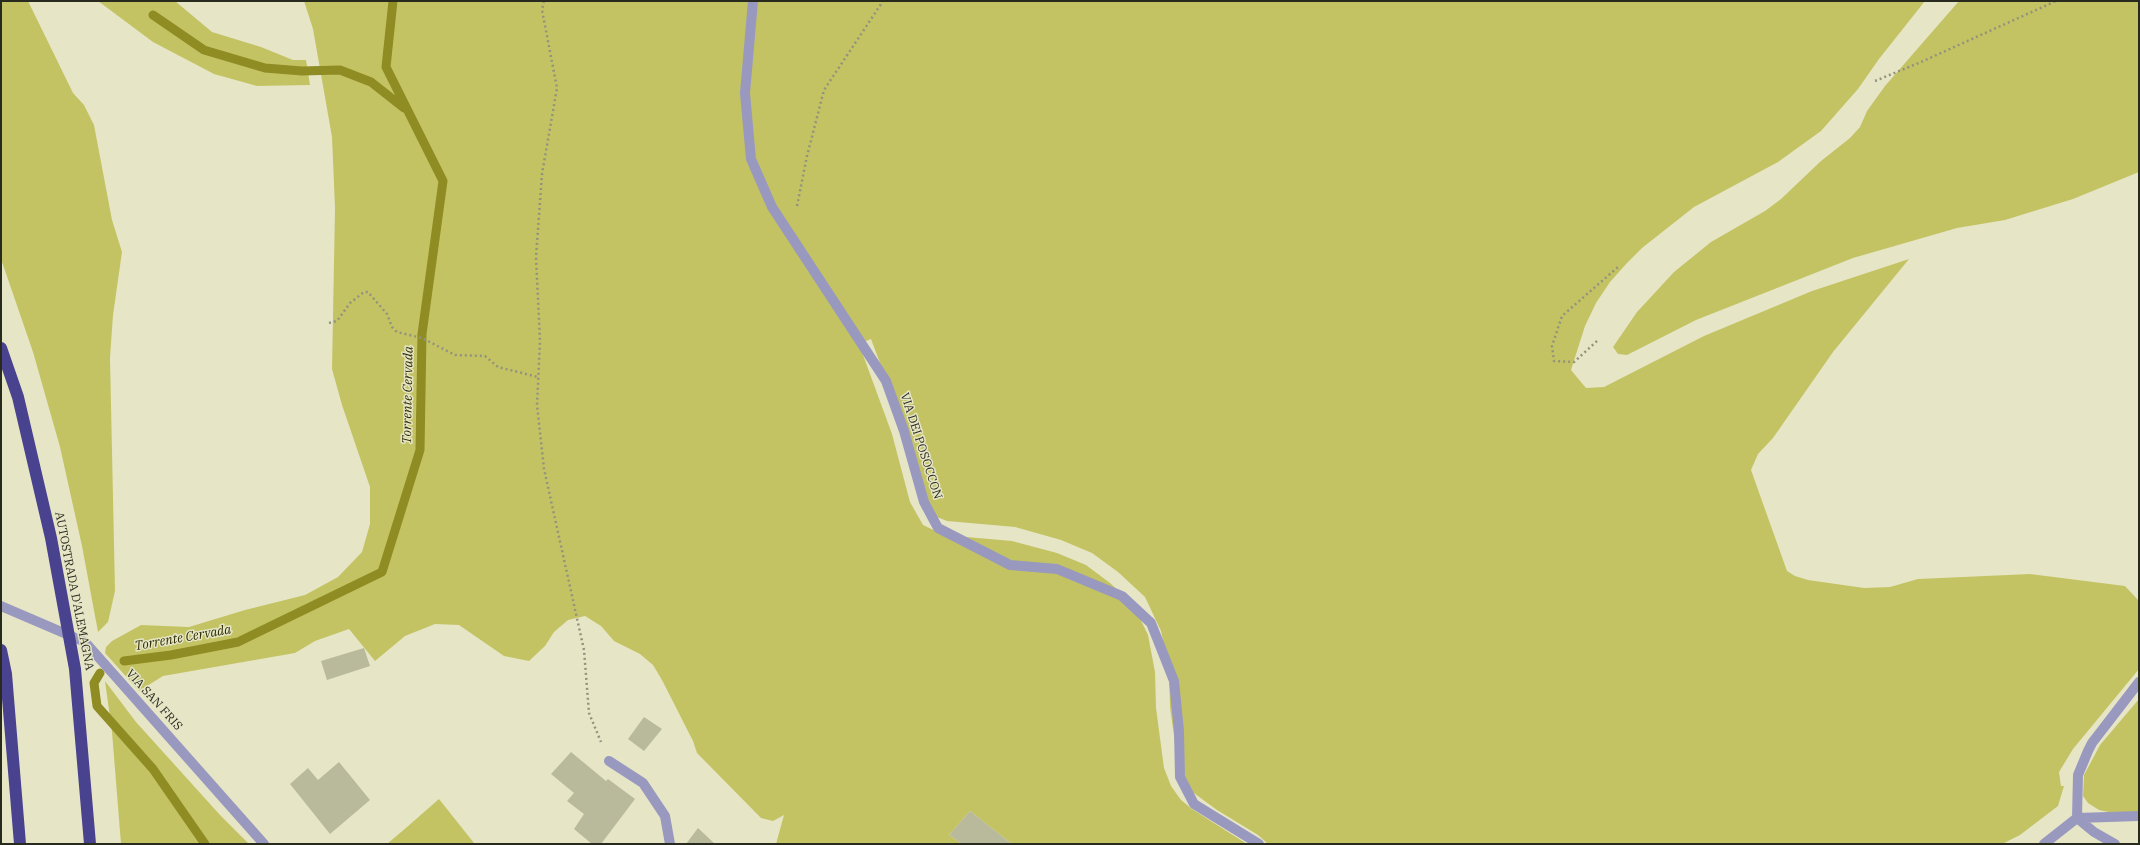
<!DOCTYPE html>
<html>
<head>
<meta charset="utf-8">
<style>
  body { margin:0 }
  #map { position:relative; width:2140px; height:845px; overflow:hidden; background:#e6e6c7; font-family:"IBM Plex Serif",serif }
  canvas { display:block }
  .frame { position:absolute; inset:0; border:2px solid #292a1e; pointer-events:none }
</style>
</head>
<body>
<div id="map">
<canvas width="2140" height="845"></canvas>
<div class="frame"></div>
</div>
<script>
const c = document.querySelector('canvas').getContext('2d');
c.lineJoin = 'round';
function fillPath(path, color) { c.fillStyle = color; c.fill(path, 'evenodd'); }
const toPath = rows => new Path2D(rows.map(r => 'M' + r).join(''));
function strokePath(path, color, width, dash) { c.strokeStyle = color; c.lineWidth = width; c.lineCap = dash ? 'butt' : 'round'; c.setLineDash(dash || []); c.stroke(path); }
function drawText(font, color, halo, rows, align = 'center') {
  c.font = font + ' "IBM Plex Serif",serif'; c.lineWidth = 3; c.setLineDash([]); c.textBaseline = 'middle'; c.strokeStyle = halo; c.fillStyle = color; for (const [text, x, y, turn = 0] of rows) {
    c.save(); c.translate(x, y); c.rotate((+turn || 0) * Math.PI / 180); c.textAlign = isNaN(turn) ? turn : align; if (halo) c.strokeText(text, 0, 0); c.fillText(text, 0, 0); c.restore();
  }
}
const green = toPath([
  [1,1,28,1,73,93,84,105,94,125,112,220,122,252,113,315,110,358,115,591,108,622,98,632,82,546,60,447,33,352,1,259],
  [98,1,175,1,212,32,261,47,293,60,306,60,310,85,257,86,214,74,153,42],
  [304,1,1925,1,1879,59,1858,89,1821,131,1778,162,1694,207,1642,248,1627,263,1610,282,1596,303,1585,326,1571,370,1586,388,1604,387,1704,336,1812,291,1909,259,1833,352,1773,438,1758,454,1751,470,1787,571,1795,576,1808,580,1864,588,1890,587,1918,579,2030,574,2125,586,2139,601,2139,669,2073,749,2059,772,2061,786,2064,786,2058,806,2020,835,2002,844,1268,844,1258,835,1217,810,1191,791,1178,765,1170,707,1169,671,1161,631,1145,597,1118,572,1092,553,1061,540,1015,527,947,521,932,515,905,430,871,339,859,344,892,434,910,502,923,525,944,535,1012,541,1057,553,1086,565,1110,583,1133,604,1148,635,1155,672,1156,708,1164,768,1171,786,1181,800,1192,809,1247,844,1012,844,970,811,949,835,962,844,776,844,784,815,773,821,761,818,697,753,693,741,662,680,653,665,640,654,614,641,601,626,585,616,568,620,554,632,545,646,529,661,504,656,459,625,435,624,405,636,375,661,349,629,315,641,295,653,163,676,139,691,105,653,106,647,112,641,141,625,189,627,245,610,305,595,338,577,362,552,370,524,370,487,342,405,332,369,335,208,332,137,313,29],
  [1959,1,2139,1,2139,172,2073,199,2005,220,1957,228,1853,258,1696,320,1627,355,1618,354,1613,347,1637,312,1674,272,1711,242,1765,211,1781,199,1821,161,1850,138,1860,127,1867,111,1885,86],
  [105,681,136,722,220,815,249,844,121,844,112,732],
  [2139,699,2139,813,2118,814,2099,810,2088,803,2083,796,2084,775,2100,745],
  [439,799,474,843,387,844,407,827]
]);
const stream = toPath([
  [153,15,204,50,265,68,302,71,340,70,371,82,404,108],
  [124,661,171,655,238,642,382,572,420,450,422,334,443,181,386,67,393,1],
  [100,673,94,683,97,706,153,769,205,844]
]);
const building = toPath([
  [364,648,370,666,327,680,321,661],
  [644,717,662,729,644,751,628,739],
  [571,752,606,781,608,779,635,799,601,844,592,844,574,829,584,814,567,801,574,793,551,774],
  [339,762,370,800,330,834,290,784,308,768,318,780],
  [970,811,1012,844,962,844,949,835],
  [698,828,715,844,686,844]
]);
const path = toPath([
  [544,1,542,10,557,88,542,174,536,257,540,341,537,405,544,469,584,650,589,713,601,742],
  [1875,81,1921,62,2056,1],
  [797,206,807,156,824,90,883,1],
  [329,323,337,321,350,303,364,292,368,292,387,314,392,327,397,332,422,338,455,355,485,356,498,367,538,377],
  [1597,341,1574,362,1554,361,1552,346,1562,316,1618,267]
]);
const street = toPath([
  [753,1,745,93,751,159,772,207,886,381,904,431,924,502,938,528,1010,565,1057,569,1122,596,1151,623,1174,681,1179,731,1180,777,1194,804,1259,844],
  [1,606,85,642,264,844],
  [609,761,643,783,665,816,670,844],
  [2077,818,2078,775,2088,751,2092,743,2139,682],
  [2077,818,2139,816],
  [2077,818,2094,832,2115,844],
  [2044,844,2077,818]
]);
const highway = toPath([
  [1,650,6,674,20,844]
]);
const highwayBridge = toPath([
  [1,348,18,397,51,538,75,669,90,844]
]);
const streetNames = [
  ["VIA DEI POSOCCON",921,446,72],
  ["AUTOSTRADA D'ALEMAGNA",74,591,79],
  ["VIA SAN FRIS",154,700,48]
];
const waterNames = [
  ["Torrente Cervada",408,395,-89],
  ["Torrente Cervada",183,638,-10]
];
fillPath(green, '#c4c364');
strokePath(stream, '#8e8c22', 9);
fillPath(building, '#b9ba9c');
strokePath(path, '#93937d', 2.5, [2, 3]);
strokePath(street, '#9999bf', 10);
strokePath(highway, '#49428e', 12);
strokePath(highwayBridge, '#49428e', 12);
drawText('12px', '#292a1e', '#e6e6c7', streetNames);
drawText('italic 13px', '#2e2d02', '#e6e6c7', waterNames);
</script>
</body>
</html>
